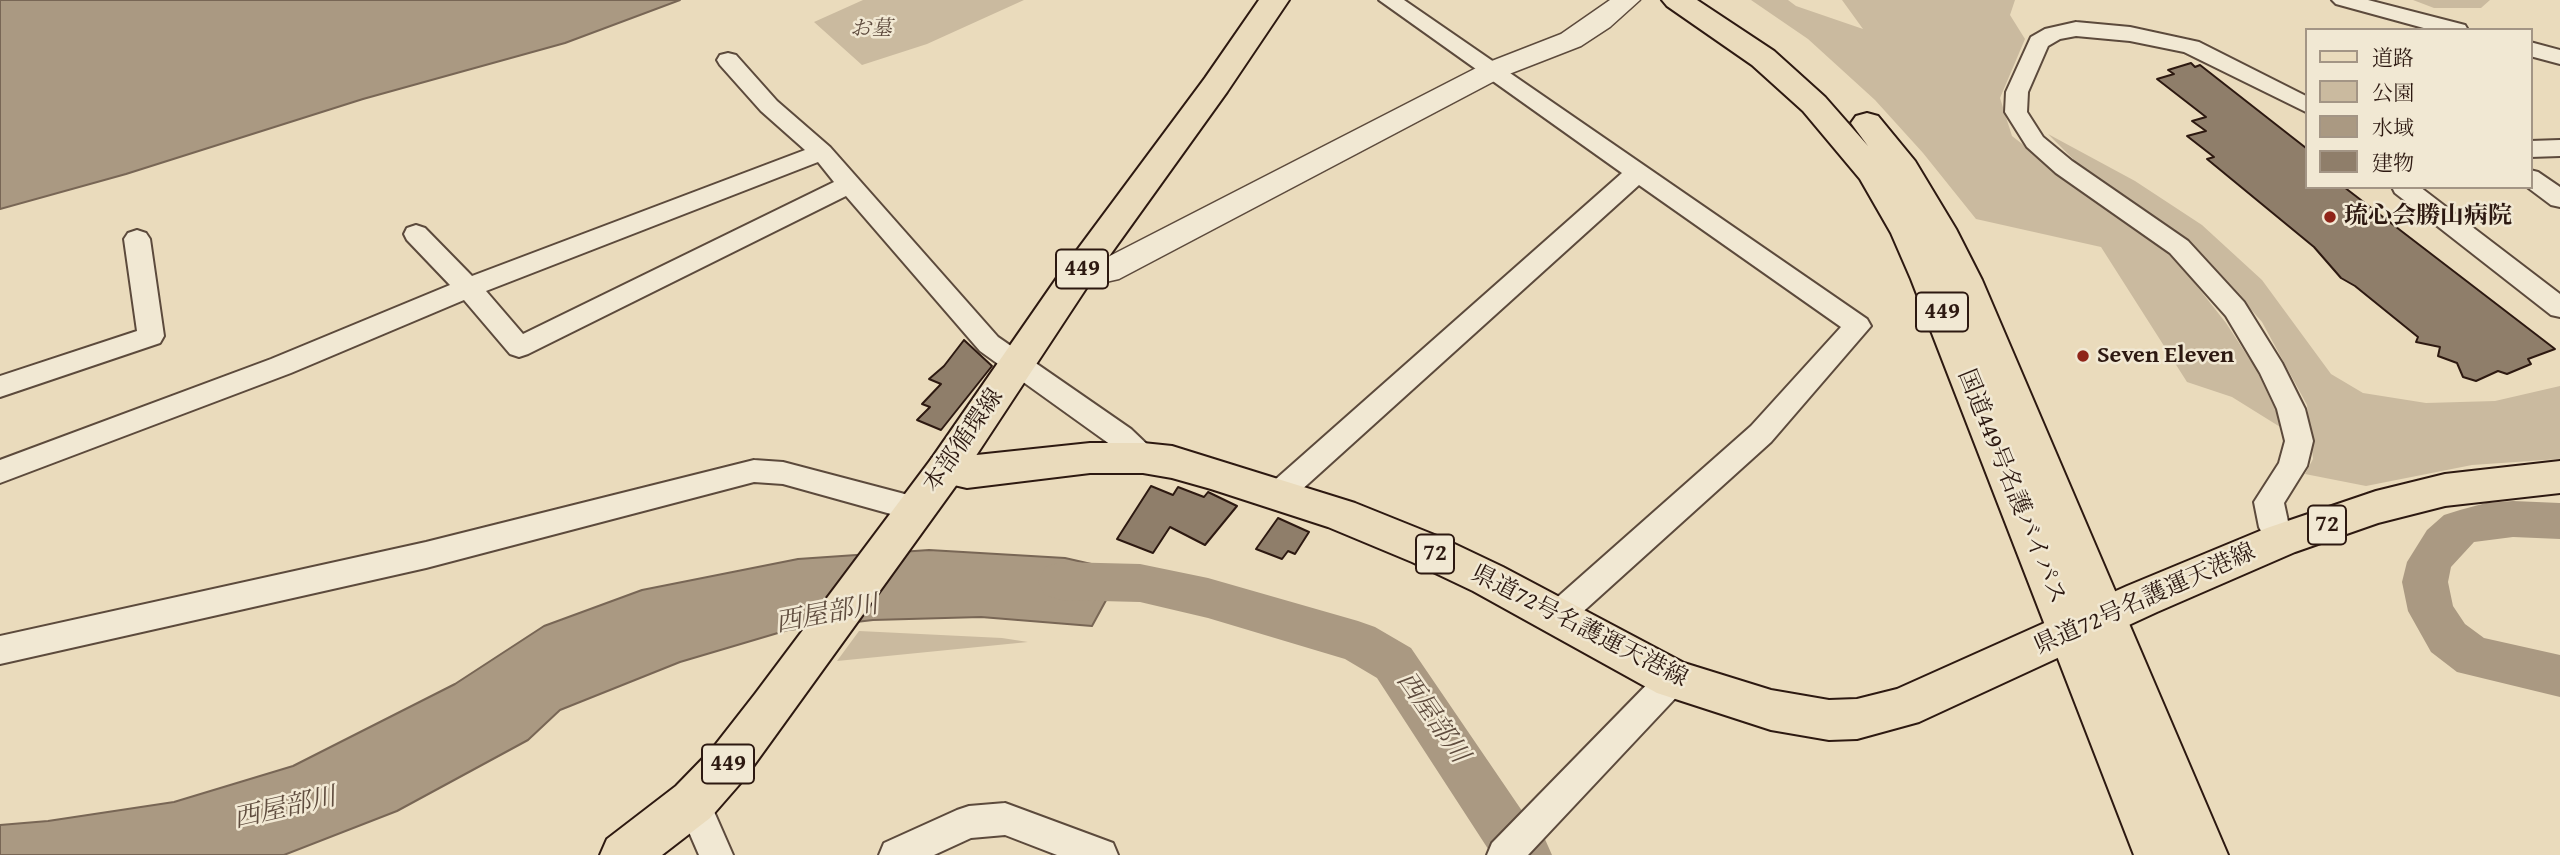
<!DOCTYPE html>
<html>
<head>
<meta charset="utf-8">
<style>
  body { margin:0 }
  #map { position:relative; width:2560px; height:855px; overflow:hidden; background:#eadbbc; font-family:"Gentium Book Plus","Noto Serif JP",serif }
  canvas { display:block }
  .legend { position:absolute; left:2305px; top:28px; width:228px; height:161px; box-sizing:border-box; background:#f1e8d3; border:2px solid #a39585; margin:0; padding:9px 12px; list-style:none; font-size:21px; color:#2d1911 }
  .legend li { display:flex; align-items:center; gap:14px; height:35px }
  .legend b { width:35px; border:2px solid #a39585 }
</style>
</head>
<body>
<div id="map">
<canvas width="2560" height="855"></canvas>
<ul class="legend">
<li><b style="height:9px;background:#eadbbc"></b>道路</li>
<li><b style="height:19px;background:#caba9f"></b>公園</li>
<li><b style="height:19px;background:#aa9982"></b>水域</li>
<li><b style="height:19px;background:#8f7e6a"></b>建物</li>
</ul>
</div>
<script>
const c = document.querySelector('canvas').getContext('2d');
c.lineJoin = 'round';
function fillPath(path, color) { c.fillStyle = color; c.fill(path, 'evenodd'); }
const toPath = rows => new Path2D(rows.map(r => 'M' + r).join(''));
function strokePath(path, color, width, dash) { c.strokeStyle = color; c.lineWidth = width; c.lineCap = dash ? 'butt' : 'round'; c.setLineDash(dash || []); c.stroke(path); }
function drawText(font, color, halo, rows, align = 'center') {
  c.font = font + ' "Gentium Book Plus","Noto Serif JP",serif'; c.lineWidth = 5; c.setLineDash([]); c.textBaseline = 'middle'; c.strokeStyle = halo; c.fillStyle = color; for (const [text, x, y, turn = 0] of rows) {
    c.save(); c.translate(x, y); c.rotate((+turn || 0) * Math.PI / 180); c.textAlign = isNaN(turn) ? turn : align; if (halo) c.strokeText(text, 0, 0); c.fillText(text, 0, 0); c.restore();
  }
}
const green = toPath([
  [863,0,1024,0,927,44,862,65,814,22],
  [1751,0,1788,0,1796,6,1863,29,1842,0,2015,0,2010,15,2025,39,2000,98,2012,136,2066,178,2167,248,2226,323,2256,369,2285,430,2232,397,2187,382,2101,247,1976,219,1923,153,1875,100,1808,39],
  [2413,0,2490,0,2481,8,2434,8],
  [2048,134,2135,181,2202,225,2262,280,2331,374,2363,393,2426,403,2495,401,2560,386,2560,459,2472,465,2366,486,2305,474,2313,459,2307,405,2262,322,2202,254,2083,169],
  [859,631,1002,638,1028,642,837,661]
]);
const water = toPath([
  [0,0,680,0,565,43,363,99,126,174,0,209,0,0],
  [929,550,1065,558,1122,571,1092,626,981,617,873,620,788,630,680,662,560,710,528,740,397,811,284,855,0,855,0,825,48,821,174,802,293,766,455,684,544,626,642,590,798,559,929,550]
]);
const river = toPath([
  [2513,501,2560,503,2560,539,2513,537,2474,542,2451,567,2448,582,2453,606,2465,624,2484,638,2560,655,2560,697,2457,672,2431,652,2408,611,2402,582,2407,562,2427,530,2444,515,2460,510,2486,503,2513,501],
  [1061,562,1140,564,1208,578,1358,621,1375,627,1411,648,1533,827,1544,837,1552,855,1492,855,1377,678,1345,659,1208,618,1140,602,1061,600,1045,595,1038,581,1045,567,1061,562]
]);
const building = toPath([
  [2191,63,2195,67,2200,65,2306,148,2306,187,2344,187,2555,349,2528,359,2531,364,2507,374,2498,371,2476,381,2463,377,2457,363,2438,356,2440,347,2416,342,2418,337,2355,286,2341,278,2314,247,2207,159,2214,157,2187,136,2206,131,2192,121,2206,117,2157,79,2174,74,2168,70,2191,63],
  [964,340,992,366,941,430,917,420,930,407,922,404,941,384,929,379,944,366,964,340],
  [1151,486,1173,495,1178,487,1204,497,1208,492,1237,506,1205,545,1170,527,1153,553,1117,539,1151,486],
  [1278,518,1309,532,1295,554,1288,551,1282,559,1256,549,1278,518]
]);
const minor = toPath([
  [1379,0,1404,0,1867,319,1871,326,1771,442,1566,627,1555,631,1544,627,1539,618,1544,609,1751,426,1841,327,1639,185,1288,502,1278,506,1268,502,1263,494,1268,486,1622,173,1379,0],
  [2332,0,2368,0,2465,25,2468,30,2431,30,2336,4,2332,0],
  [2076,22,2130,27,2199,42,2306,96,2306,112,2184,52,2130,41,2076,36,2060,39,2048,46,2028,92,2027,112,2043,137,2072,161,2188,241,2244,302,2282,363,2305,409,2313,441,2307,466,2284,503,2289,526,2296,540,2292,549,2281,552,2270,549,2259,527,2254,502,2279,463,2285,441,2277,409,2260,373,2226,316,2170,253,2056,173,2027,147,2005,112,2006,92,2031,37,2045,29,2076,22],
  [2530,42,2560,50,2560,64,2530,56,2530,42],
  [728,53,736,55,777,101,830,147,998,337,1131,429,1153,450,1157,458,1153,466,1143,469,1133,466,1111,445,980,351,846,196,528,354,519,357,510,354,464,300,291,373,0,483,0,460,271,359,450,285,407,240,404,234,407,228,416,225,425,228,472,276,805,150,761,111,720,65,717,60,720,55,728,53],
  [818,162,834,182,523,334,486,291,818,162],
  [2560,140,2560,156,2530,157,2530,141,2560,140],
  [2530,170,2538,172,2560,187,2560,207,2551,205,2527,187,2530,187,2530,170],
  [2392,187,2420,187,2560,294,2560,317,2551,315,2395,193,2392,187],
  [137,230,146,233,150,239,164,336,160,343,0,397,0,376,137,331,124,239,128,233,137,230],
  [754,460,783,462,916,497,926,501,931,509,926,517,916,521,783,484,754,482,426,568,0,664,0,636,426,542,754,460],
  [1673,665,1684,669,1689,679,1684,689,1528,855,1487,855,1492,843,1662,669,1673,665],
  [693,786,705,791,733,855,699,855,676,802,681,791,693,786],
  [1005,803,1113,843,1118,855,1057,855,1005,835,971,838,934,855,879,855,884,843,957,810,969,806,1005,803]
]);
const tertiary = toPath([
  [1610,0,1640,0,1610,27,1581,46,1504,76,1119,279,1075,289,1064,286,1059,278,1064,270,1100,261,1484,64,1561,34,1610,0]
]);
const primary = toPath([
  [1090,443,1143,443,1172,446,1355,503,1442,538,1503,567,1684,663,1771,690,1829,700,1857,699,1897,689,2127,586,2267,528,2376,491,2445,474,2560,461,2560,493,2445,506,2378,523,2295,552,2157,612,1919,722,1857,739,1829,740,1771,730,1657,693,1473,591,1412,562,1328,527,1211,489,1172,478,1143,473,1090,473,967,488,932,480,926,469,932,458,946,453,967,456,1090,443]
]);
const trunk = toPath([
  [1259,0,1289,0,1227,92,1087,287,960,480,744,779,710,818,662,855,600,855,607,839,676,786,712,749,755,694,932,458,1063,269,1205,78,1259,0],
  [1662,0,1697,0,1774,51,1825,97,1868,146,1851,123,1856,116,1867,113,1878,116,1915,161,1956,229,1982,280,2228,855,2134,855,1911,279,1891,233,1860,179,1803,111,1752,65,1667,6,1662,0]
]);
const markers = [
  [2330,217,7,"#8f2418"],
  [2083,356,7,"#8f2418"]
];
const farParknames = [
  ["お墓",871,30]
];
const shields = [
  [1082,269,52],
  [1942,312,52],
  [2327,525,38],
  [1435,554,38],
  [728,764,52]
];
const shieldNames = [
  ["449",1082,269],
  ["449",1942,312],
  ["72",2327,525],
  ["72",1435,554],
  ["449",728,764]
];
const poiNames = [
  ["琉心会勝山病院",2344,217],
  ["Seven Eleven",2097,356]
];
const streetNames = [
  ["本部循環線",964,441,-55],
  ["国道449号名護バイパス",2011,487,68],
  ["県道72号名護運天港線",2145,600,-24],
  ["県道72号名護運天港線",1579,627,27]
];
const waterNames = [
  ["西屋部川",827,615,-11],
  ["西屋部川",1432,718,55],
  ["西屋部川",285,809,-13]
];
fillPath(green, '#caba9f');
fillPath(water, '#aa9982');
strokePath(water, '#786655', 2);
fillPath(river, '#aa9982');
fillPath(building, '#8f7e6a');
strokePath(building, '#2d1911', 2);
strokePath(minor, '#5c4a3c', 4);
strokePath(tertiary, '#5c4a3c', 3);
strokePath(primary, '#2d1911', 4);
strokePath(trunk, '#2d1911', 4);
fillPath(minor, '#f1e8d3');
fillPath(tertiary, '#f1e8d3');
fillPath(primary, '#eadbbc');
fillPath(trunk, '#eadbbc');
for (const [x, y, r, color] of markers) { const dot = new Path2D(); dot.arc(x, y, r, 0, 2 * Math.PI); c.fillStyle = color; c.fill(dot); strokePath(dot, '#f1e8d3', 2.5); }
drawText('italic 21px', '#5c493c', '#f1e8d3', farParknames);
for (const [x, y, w] of shields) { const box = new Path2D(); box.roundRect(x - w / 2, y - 19.5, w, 39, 5); c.fillStyle = '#f1e8d3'; c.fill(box); strokePath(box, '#2d1911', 2); }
drawText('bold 23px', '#2d1911', null, shieldNames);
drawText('bold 24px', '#2d1911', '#f1e8d3', poiNames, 'left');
drawText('24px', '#2d1911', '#f1e8d3', streetNames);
drawText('italic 26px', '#5f4c3e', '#f1e8d3', waterNames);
</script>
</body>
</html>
